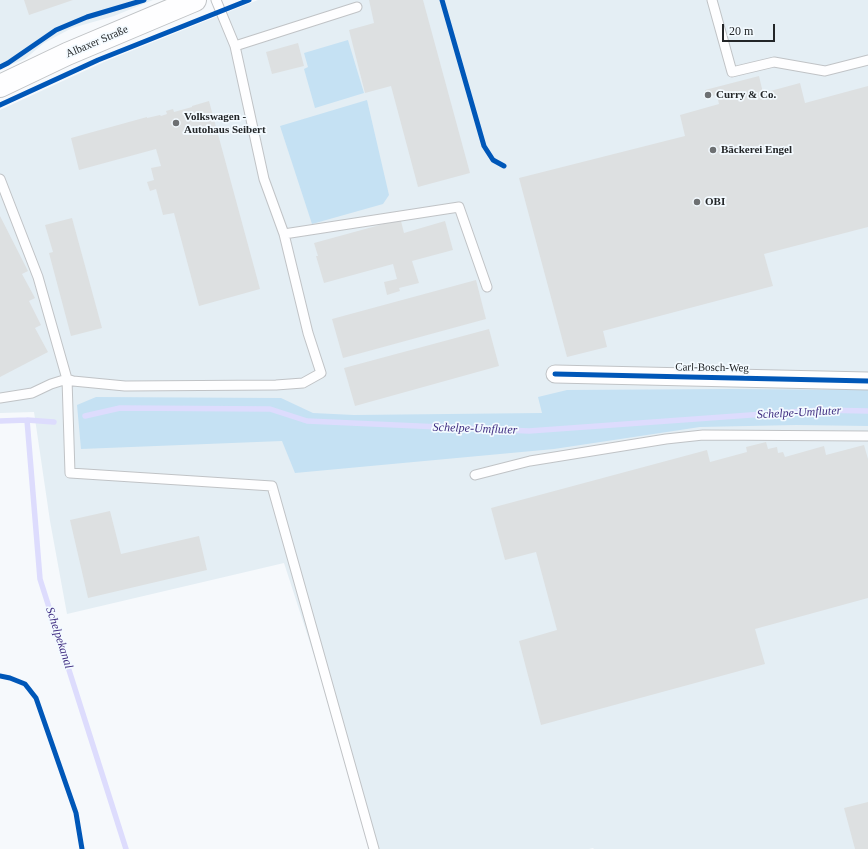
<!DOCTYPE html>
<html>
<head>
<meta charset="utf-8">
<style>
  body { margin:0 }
  #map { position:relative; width:868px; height:849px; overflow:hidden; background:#f6f9fc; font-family:"Times New Roman",serif }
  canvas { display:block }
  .scale { position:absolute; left:722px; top:24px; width:53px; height:18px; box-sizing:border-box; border:2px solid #232628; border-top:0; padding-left:5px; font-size:12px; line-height:14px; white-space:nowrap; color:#232628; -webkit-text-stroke:3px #f3faff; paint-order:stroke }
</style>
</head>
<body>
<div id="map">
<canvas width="868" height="849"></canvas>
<div class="scale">20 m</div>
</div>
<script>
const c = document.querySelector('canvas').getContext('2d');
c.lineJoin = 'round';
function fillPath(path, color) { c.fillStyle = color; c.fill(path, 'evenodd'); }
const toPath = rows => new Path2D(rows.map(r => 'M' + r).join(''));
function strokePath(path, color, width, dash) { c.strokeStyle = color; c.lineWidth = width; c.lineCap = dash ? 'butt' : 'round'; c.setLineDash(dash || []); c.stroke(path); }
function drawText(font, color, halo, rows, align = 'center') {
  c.font = font + ' "Times New Roman",serif'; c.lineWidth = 3.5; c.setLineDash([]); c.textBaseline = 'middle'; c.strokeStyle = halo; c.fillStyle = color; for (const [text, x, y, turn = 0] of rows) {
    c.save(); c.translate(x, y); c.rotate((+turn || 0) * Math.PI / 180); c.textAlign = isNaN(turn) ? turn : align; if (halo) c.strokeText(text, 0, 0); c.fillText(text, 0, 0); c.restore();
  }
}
const built = toPath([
  [0,0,153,0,114,16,72,28,44,43,25,59,0,69],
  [258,0,868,0,868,849,594,849,593,848,589,849,377,849,284,563,67,614,50,521,34,412,0,413,0,110,106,61]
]);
const green = toPath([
  [348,40,364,93,315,108,304,69,308,67,304,53],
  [367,100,389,195,383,204,312,224,280,126],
  [730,389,868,390,868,426,796,425,700,427,554,449,295,473,282,441,81,449,77,405,96,397,281,398,313,413,354,415,542,413,538,397,567,390]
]);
const stream = toPath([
  [85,416,120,408,270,409,307,421,529,431,820,410,868,411],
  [27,420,40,579,126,849],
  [0,421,27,420,54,422]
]);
const building = toPath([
  [24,0,73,0,29,15],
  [369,0,423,0,470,173,418,187,391,86,365,93,349,30,374,23],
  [298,43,304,66,272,74,266,52],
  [759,76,763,93,800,83,805,103,868,86,868,227,764,254,773,286,603,331,607,347,567,357,519,178,685,136,680,115,719,104,717,95,707,97,705,90],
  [209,101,260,289,199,306,174,213,163,215,156,189,150,191,147,182,154,180,151,168,161,166,156,149,79,170,71,138,147,117,147,118,160,115,161,116,167,114,166,111,173,109,174,112,192,107,192,106],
  [0,216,28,271,22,274,35,298,29,301,41,325,35,328,48,352,0,377],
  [72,218,102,328,71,336,49,253,53,252,45,225],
  [398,220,401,221,404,233,445,221,453,250,412,261,419,283,399,288,400,291,387,295,384,282,397,279,393,264,324,283,316,256,318,256,314,243],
  [476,280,486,319,343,358,332,319],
  [489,329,499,366,355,406,344,368],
  [766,442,768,449,777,447,778,453,783,452,785,457,824,446,826,455,864,445,868,459,868,598,755,629,765,664,541,725,519,641,557,630,536,552,505,560,491,508,707,450,710,462,747,452,746,447],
  [110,511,121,554,199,536,207,570,88,598,70,520],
  [868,802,868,849,855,849,844,808]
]);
const service = toPath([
  [712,0,732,72,774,62,825,71,868,60],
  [235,46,357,7],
  [0,179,38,277,67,379,73,381,125,386,276,385,303,383,321,373,308,333,284,234,264,179,235,46,216,0],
  [284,234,459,207,487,287],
  [0,398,32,393,51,384,67,379,70,473,272,486,374,849],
  [475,475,530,461,666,439,703,435,868,436]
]);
const minor = toPath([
  [555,374,868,381]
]);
const primary = toPath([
  [0,86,67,54,195,0]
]);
const cycleway = toPath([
  [442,0,484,146,493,160,504,166],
  [0,67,8,63,56,30,87,17,144,0],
  [0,105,98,60,249,0],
  [555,374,868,381],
  [0,676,10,678,25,684,36,698,76,813,82,849]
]);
const markers = [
  [708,95,4,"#6d7072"],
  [176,123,4,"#6d7072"],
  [713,150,4,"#6d7072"],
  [697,202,4,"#6d7072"]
];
const streetNames = [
  ["Albaxer Straße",97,42,-23],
  ["Carl-Bosch-Weg",712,368,1]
];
const poiNames = [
  ["Curry & Co.",716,95],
  ["Volkswagen -",184,117],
  ["Autohaus Seibert",184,130],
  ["Bäckerei Engel",721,150],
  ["OBI",705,202]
];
const waterNames = [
  ["Schelpe-Umfluter",799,413,-3],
  ["Schelpe-Umfluter",475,429,2],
  ["Schelpekanal",59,638,72]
];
fillPath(built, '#e4eef4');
fillPath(green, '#c5e1f3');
strokePath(stream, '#dddcfd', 5.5);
fillPath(building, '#dde0e1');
strokePath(service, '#c0c3c6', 11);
strokePath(minor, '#c0c3c6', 19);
strokePath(primary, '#c0c3c6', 24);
strokePath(service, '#fefeff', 9);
strokePath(minor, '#fefeff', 17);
strokePath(primary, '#fefeff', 22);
strokePath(cycleway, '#0057b8', 5);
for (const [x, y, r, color] of markers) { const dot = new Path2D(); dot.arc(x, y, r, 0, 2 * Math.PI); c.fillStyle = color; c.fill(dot); strokePath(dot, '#f3faff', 1.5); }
drawText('11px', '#232628', '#f3faff', streetNames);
drawText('bold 11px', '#232628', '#f3faff', poiNames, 'left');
drawText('italic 12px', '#402e82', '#f3faff', waterNames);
</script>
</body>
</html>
